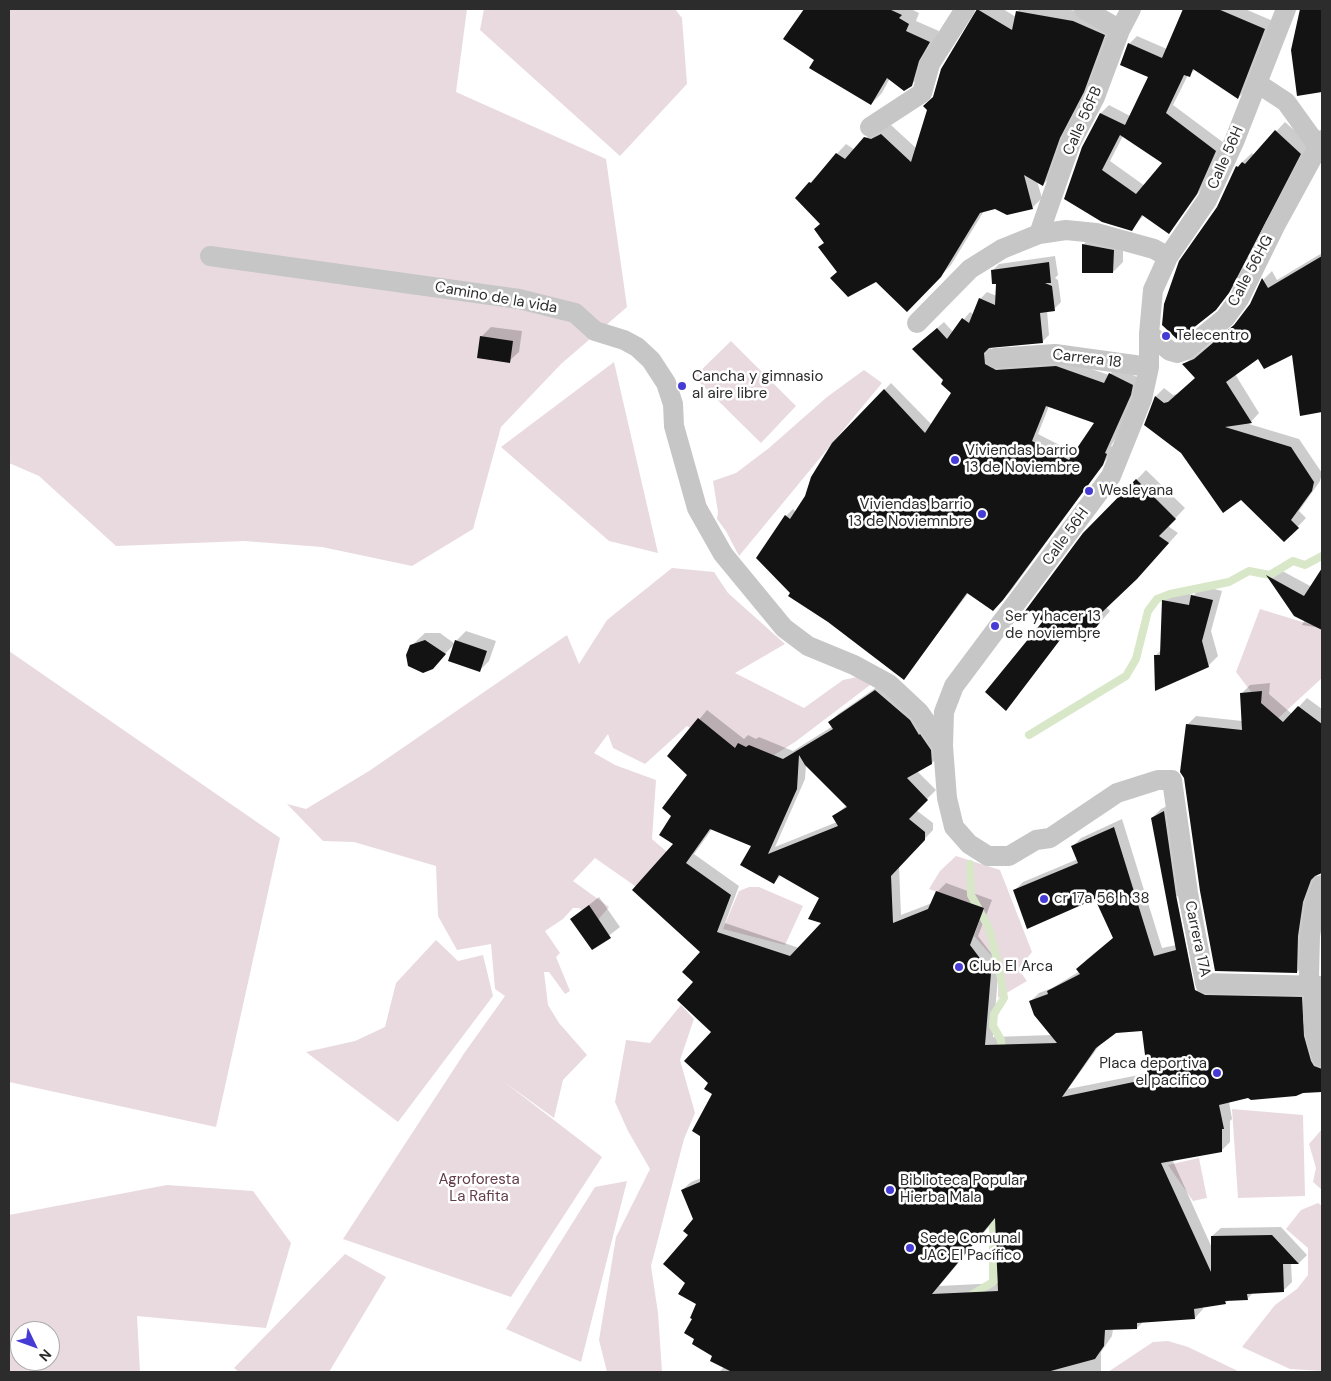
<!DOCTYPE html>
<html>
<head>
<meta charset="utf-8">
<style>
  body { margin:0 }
  #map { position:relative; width:1331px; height:1381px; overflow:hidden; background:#fff; font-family:"DM Sans",sans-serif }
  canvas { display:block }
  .frame { position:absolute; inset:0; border:10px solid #2c2c2c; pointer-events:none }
  .north { position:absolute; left:10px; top:1321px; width:50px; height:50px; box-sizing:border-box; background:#fff; border:1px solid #ababab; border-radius:50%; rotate:132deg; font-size:14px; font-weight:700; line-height:20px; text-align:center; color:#2c2c2c }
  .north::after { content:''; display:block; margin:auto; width:18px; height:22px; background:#463cd5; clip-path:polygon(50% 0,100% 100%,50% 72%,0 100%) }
</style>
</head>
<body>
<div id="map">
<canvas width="1331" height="1381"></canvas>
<div class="frame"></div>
<div class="north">N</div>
</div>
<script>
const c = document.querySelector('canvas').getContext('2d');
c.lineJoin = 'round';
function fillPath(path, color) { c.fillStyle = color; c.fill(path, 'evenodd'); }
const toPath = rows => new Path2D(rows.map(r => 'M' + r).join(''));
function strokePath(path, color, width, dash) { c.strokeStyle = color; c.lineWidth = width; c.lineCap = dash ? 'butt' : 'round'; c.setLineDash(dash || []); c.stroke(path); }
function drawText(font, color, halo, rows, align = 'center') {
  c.font = font + ' "DM Sans",sans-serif'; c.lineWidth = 5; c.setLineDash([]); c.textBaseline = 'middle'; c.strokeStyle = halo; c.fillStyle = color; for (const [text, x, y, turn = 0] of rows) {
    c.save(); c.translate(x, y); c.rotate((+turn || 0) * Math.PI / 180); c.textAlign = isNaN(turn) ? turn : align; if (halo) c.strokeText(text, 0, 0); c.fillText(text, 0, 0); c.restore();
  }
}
const green = toPath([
  [9,9,467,9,456,92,606,159,627,307,561,364,501,427,473,529,412,566,322,547,244,541,116,546,39,476,9,463],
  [484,9,675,9,682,18,687,84,620,156,480,30],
  [731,341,796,406,761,443,694,377],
  [614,362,658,553,609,541,501,447],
  [864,370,882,383,739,556,726,531,717,519,718,512,713,481,736,473,769,448,827,397],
  [672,568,714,572,728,593,785,644,735,673,804,708,843,680,857,677,874,682,795,742,763,762,711,742,687,726,645,764,613,748,608,734,594,753,615,765,656,780,652,839,667,852,657,893,635,886,595,858,573,881,609,907,596,922,579,908,573,908,563,919,545,931,560,953,556,957,570,991,565,994,549,972,544,972,548,1005,559,1023,587,1055,563,1080,554,1118,503,1081,602,1157,511,1297,343,1239,465,1052,505,996,495,989,491,944,457,950,438,916,436,866,354,842,323,841,287,804,306,809,369,771,567,635,579,664,607,620],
  [1260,609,1322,628,1322,678,1274,722,1236,672],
  [9,651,280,838,216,1127,9,1082],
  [956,856,1000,870,1032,952,1018,969,1027,981,998,998,998,963,974,936,984,908,929,889,940,871],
  [749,887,759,887,803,906,785,945,723,929,739,891],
  [436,940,458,961,483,955,493,996,398,1122,306,1052,355,1041,385,1027,396,983],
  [681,1005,694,1019,680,1060,695,1113,684,1139,651,1266,658,1313,662,1372,607,1372,599,1340,616,1237,650,1169,628,1131,615,1102,626,1040,650,1043],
  [1232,1109,1303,1115,1305,1196,1238,1198],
  [1322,1129,1322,1190,1313,1182,1316,1168,1309,1144],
  [1199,1158,1207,1198,1193,1201,1168,1165],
  [627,1181,581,1362,506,1329,595,1187],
  [167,1185,253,1191,291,1243,266,1328,137,1316,140,1372,9,1372,9,1215],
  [20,1331,50,1331,50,1361,20,1361],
  [1318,1203,1322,1206,1322,1371,1290,1369,1242,1347,1275,1305,1297,1289,1308,1275,1308,1248,1286,1229,1301,1210],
  [345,1254,386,1277,329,1372,239,1372,234,1368],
  [1168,1341,1188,1347,1240,1372,1108,1372,1153,1342]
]);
const shadow = toPath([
  [805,9,911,9,919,13,916,21,939,31,922,74,911,85,890,78,882,93,871,104,785,38],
  [979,9,1003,9,1016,17,1019,9,1064,9,1083,12,1114,26,1052,175,1043,185,1037,181,1042,198,1032,208,996,208,984,211,951,265,907,310,877,281,838,271,825,242,821,224,796,198,846,144,855,150,875,128,882,130,891,125,917,149,942,69],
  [1183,9,1245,9,1273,21,1246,90,1238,98,1196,69,1188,75,1173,105,1224,143,1205,184,1169,233,1144,215,1132,229,1083,147,1101,113,1109,105,1130,116,1149,76,1129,44,1137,36,1167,49],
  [1123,136,1164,163,1145,186,1110,161],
  [1301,9,1322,9,1322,91,1298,95],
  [1285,122,1310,144,1238,282,1215,309,1218,207,1237,167,1252,153,1254,155],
  [1093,234,1123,241,1123,262,1113,272,1084,272,1084,244],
  [1322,253,1322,411,1301,414,1293,353,1258,357,1235,374,1259,413,1249,424,1299,439,1322,473,1320,481,1299,511,1306,518,1284,541,1242,499,1146,424,1156,396,1164,388,1173,395,1178,394,1196,378,1184,364,1238,322,1251,305,1264,279,1272,271,1277,280],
  [1055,256,1058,275,1055,278,1058,280,1061,302,1054,309,1047,310,1049,335,1042,342,992,346,990,351,1062,359,1109,375,1117,367,1139,378,1120,431,1111,446,1113,447,1109,456,1010,592,993,609,969,592,904,678,791,593,786,516,793,509,796,512,806,497,833,444,891,383,932,425,953,393,921,342,944,322,953,332,970,312,973,314,980,299,987,292,997,296,998,282,992,271,999,264],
  [1049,406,1096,422,1075,453,1038,434],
  [491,327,522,331,519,352,509,361,482,336],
  [1146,470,1185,508,1168,526,1178,533,1147,567,1106,607,1110,611,1085,640,1067,631,1006,709,1084,534],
  [1275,567,1312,587,1322,570,1322,628,1302,625,1305,620,1295,615,1267,575],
  [1202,586,1222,591,1211,631,1218,656,1208,666,1155,656,1161,650,1163,600,1173,591,1194,595],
  [466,631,496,641,489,661,479,671,456,641],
  [425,633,440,633,455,644,427,671,411,646],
  [884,682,941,754,932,763,917,771,936,790,916,810,933,823,933,830,899,866,901,915,932,903,937,892,946,883,992,900,978,936,999,964,993,1037,1052,1035,1030,1002,1039,993,1052,988,1080,971,1078,969,1086,960,1114,937,1096,897,1014,891,1023,882,1078,859,1073,846,1081,838,1122,819,1162,948,1176,945,1152,818,1161,809,1173,803,1204,981,1310,989,1322,1055,1322,1088,1318,1091,1249,1097,1229,1102,1232,1119,1230,1121,1230,1142,1221,1151,1172,1159,1212,1248,1212,1236,1221,1228,1281,1227,1307,1255,1299,1263,1291,1263,1292,1282,1283,1291,1254,1292,1247,1299,1229,1300,1225,1303,1203,1306,1203,1309,1195,1318,1144,1321,1137,1328,1113,1329,1112,1336,1101,1352,1101,1372,872,1372,846,1349,818,1372,719,1372,724,1367,696,1338,694,1318,697,1303,686,1282,690,1235,695,1219,682,1190,691,1182,701,1178,714,1093,713,1032,695,982,702,952,675,844,673,816,689,775,669,756,707,710,744,739,748,735,756,739,759,737,793,751,833,726,830,722,838,714],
  [806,765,847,805,834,816,837,822,775,847,805,779],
  [712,829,752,846,774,883,781,875,821,898,823,923,799,948,725,923,739,886,694,854],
  [1178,896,1198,996,1195,996,1175,897],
  [1143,1029,1149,1073,1068,1089,1101,1043,1115,1032],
  [997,1217,999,1283,939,1286],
  [1270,683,1269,694,1292,714,1307,698,1322,709,1322,872,1318,873,1312,892,1305,964,1297,972,1187,725,1196,716,1242,721,1241,694,1250,685],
  [599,897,620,927,592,949,571,919]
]);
const stream = toPath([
  [1029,735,1126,676,1136,659,1148,611,1157,599,1170,594,1229,582,1249,571,1270,575,1293,561,1305,565,1322,556],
  [970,864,971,895,989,928,1000,972,1004,998,994,1014,993,1026,1001,1040,1002,1055],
  [965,1299,993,1282,993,1221,997,1210]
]);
const building = toPath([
  [804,9,889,9,902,15,899,18,909,24,906,31,930,42,919,61,912,86,904,91,887,78,871,105,809,68,814,60,783,39],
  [977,9,1012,30,1016,11,1073,21,1105,35,1084,92,1060,138,1043,186,1024,175,1033,209,1007,215,995,209,980,213,941,277,907,312,876,282,848,297,830,278,837,272,818,247,824,243,814,229,820,224,795,198,809,182,811,183,836,153,845,159,864,137,871,139,881,134,911,162,927,110,923,106,933,97,941,69],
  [1183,9,1218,9,1265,29,1238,99,1193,69,1190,77,1184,75,1166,113,1216,151,1197,194,1169,234,1142,215,1132,231,1102,222,1064,199,1082,147,1100,113,1125,125,1148,77,1120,65,1128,43,1162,58],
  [1121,133,1120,135,1162,163,1136,194,1102,170],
  [1300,9,1322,9,1322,92,1297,96,1291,50],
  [1275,130,1301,154,1229,293,1216,310,1178,340,1162,325,1164,304,1179,261,1217,207,1236,166,1238,167,1242,162,1245,164],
  [1082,244,1114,250,1113,273,1082,273],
  [1322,256,1322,412,1300,416,1292,355,1264,369,1258,359,1226,382,1252,423,1225,427,1291,447,1314,482,1312,491,1291,520,1299,528,1284,542,1241,500,1223,513,1181,453,1144,425,1155,396,1164,403,1168,402,1195,378,1182,364,1194,359,1234,325,1250,304,1262,278,1268,288],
  [1049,262,1051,283,1045,283,1052,286,1055,311,1040,313,1043,343,989,348,984,353,985,364,996,370,1056,366,1104,383,1109,373,1133,385,1131,395,1105,453,1107,454,1103,465,1003,600,993,611,967,593,904,680,828,622,788,596,790,593,756,558,785,515,790,519,805,496,811,477,832,443,884,389,925,433,951,393,941,384,943,380,912,349,937,328,947,339,962,318,969,323,979,298,995,305,996,284,992,284,991,270],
  [1046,406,1094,423,1069,460,1032,441],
  [480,336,513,341,510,363,477,358],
  [1136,479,1176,519,1159,536,1169,543,1137,579,1097,617,1101,621,1085,642,1066,632,1006,711,985,692,1043,621,1025,611,1083,533],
  [1322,568,1322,630,1294,616,1266,575,1304,596],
  [1191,595,1213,600,1202,641,1209,667,1155,691,1154,655,1160,655,1162,600,1189,605],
  [425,640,446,654,433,669,423,673,408,666,406,655,410,645],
  [455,640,487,651,480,672,448,661],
  [875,690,910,720,919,735,920,734,931,750,932,764,907,778,928,800,909,819,925,832,925,840,891,876,893,923,928,909,936,891,984,908,970,945,991,973,985,1045,1057,1043,1034,1015,1029,1001,1048,994,1047,991,1080,974,1076,969,1113,938,1095,899,1027,929,1013,890,1078,863,1071,846,1114,827,1154,956,1176,950,1151,818,1164,811,1176,895,1195,990,1205,995,1302,997,1304,1036,1311,1061,1314,1066,1322,1069,1322,1092,1303,1093,1296,1096,1251,1100,1248,1098,1219,1105,1224,1129,1222,1129,1222,1152,1161,1163,1211,1272,1211,1236,1272,1235,1299,1264,1283,1264,1284,1292,1247,1294,1248,1300,1225,1301,1226,1304,1194,1309,1195,1319,1137,1323,1137,1329,1105,1330,1104,1346,1095,1359,1047,1372,732,1372,710,1361,712,1356,692,1344,694,1339,684,1333,692,1319,690,1318,696,1304,678,1294,685,1283,663,1264,688,1235,683,1231,693,1219,681,1190,700,1182,700,1136,692,1131,712,1094,704,1089,708,1083,684,1061,711,1032,677,1000,693,982,682,972,700,952,632,890,673,844,659,835,671,816,662,808,687,775,667,756,698,718,735,748,738,743,746,747,749,745,783,759,833,729,828,722],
  [799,755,805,765,847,807,832,816,838,826,768,854,797,789],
  [710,829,751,846,740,865,774,884,779,875,819,898,808,919,821,923,790,956,717,932,731,895,686,863],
  [1142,1031,1148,1079,1062,1097,1096,1048,1116,1033],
  [995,1218,998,1291,932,1294],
  [1262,691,1261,703,1283,722,1298,706,1322,724,1322,873,1315,876,1311,880,1303,902,1298,936,1297,973,1215,971,1200,891,1184,778,1180,772,1186,724,1242,730,1240,693],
  [589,905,611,938,592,950,570,919]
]);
const street = toPath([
  [1084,9,1120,30],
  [1286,9,1234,142,1207,200,1168,257,1153,290,1149,334,1149,367,1142,399,1111,476,954,686,944,712,943,746,947,798,954,827,969,844,988,856,1009,856,1036,840,1050,838,1117,793,1158,780,1172,780,1188,893,1205,983,1322,986],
  [1257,83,1286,102,1322,152],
  [870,127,922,93,930,64,965,9],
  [1039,234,1071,142,1095,97,1120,30,1131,9],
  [210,256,519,299,575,313,595,331,624,340,637,347,651,360,666,383,673,404,674,426,697,508,723,554,784,628,808,646,854,665,889,684,919,712,943,746],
  [917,323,970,269,1002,249,1039,234,1066,230,1096,233,1154,249,1168,257],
  [1149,334,1170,351,1177,353,1186,350,1225,318,1239,299,1275,226,1322,140],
  [995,358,1055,354,1149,367],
  [1322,885,1315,904,1310,936,1309,976,1314,996,1313,1016,1315,1033,1322,1057]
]);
const markers = [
  [1166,336,5,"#463cd5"],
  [682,386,5,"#463cd5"],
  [955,460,5,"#463cd5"],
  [1089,491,5,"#463cd5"],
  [982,514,5,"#463cd5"],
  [995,626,5,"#463cd5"],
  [1044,899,5,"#463cd5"],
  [959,967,5,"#463cd5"],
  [1217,1073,5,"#463cd5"],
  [890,1190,5,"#463cd5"],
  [910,1248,5,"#463cd5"]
];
const streetNames = [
  ["Calle 56FB",1083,121,-66],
  ["Calle 56H",1226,158,-66],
  ["Calle 56HG",1251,271,-62],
  ["Camino de la vida",496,298,10],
  ["Carrera 18",1087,359,7],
  ["Calle 56H",1066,537,-54],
  ["Carrera 17A",1197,939,78]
];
const poiNames = [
  ["Telecentro",1176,336],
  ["Cancha y gimnasio",692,377],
  ["al aire libre",692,394],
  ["Viviendas barrio",965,451],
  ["13 de Noviembre",965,468],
  ["Wesleyana",1099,491],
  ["Viviendas barrio",972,505,"right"],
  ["13 de Noviemnbre",972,522,"right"],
  ["Ser y hacer 13",1005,617],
  ["de noviembre",1005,634],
  ["cr 17a 56 h 38",1054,899],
  ["Club El Arca",969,967],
  ["Placa deportiva",1207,1064,"right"],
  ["el pacifico",1207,1081,"right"],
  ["Biblioteca Popular",900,1181],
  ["Hierba Mala",900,1198],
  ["Sede Comunal",920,1239],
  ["JAC El Pacífico",920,1256]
];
const parkNames = [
  ["Agroforesta",479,1180],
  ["La Rafita",479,1197]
];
fillPath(green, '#e9dae0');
fillPath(shadow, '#0003');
strokePath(stream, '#d7e7c8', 8);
fillPath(building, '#131313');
strokePath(street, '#c6c6c6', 20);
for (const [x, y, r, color] of markers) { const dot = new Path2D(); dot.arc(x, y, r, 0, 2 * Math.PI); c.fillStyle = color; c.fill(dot); strokePath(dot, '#fff', 2); }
drawText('15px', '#2c2c2c', '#fff', streetNames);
drawText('15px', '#2c2c2c', '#fff', poiNames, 'left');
drawText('15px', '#633e4a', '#fff', parkNames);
</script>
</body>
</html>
